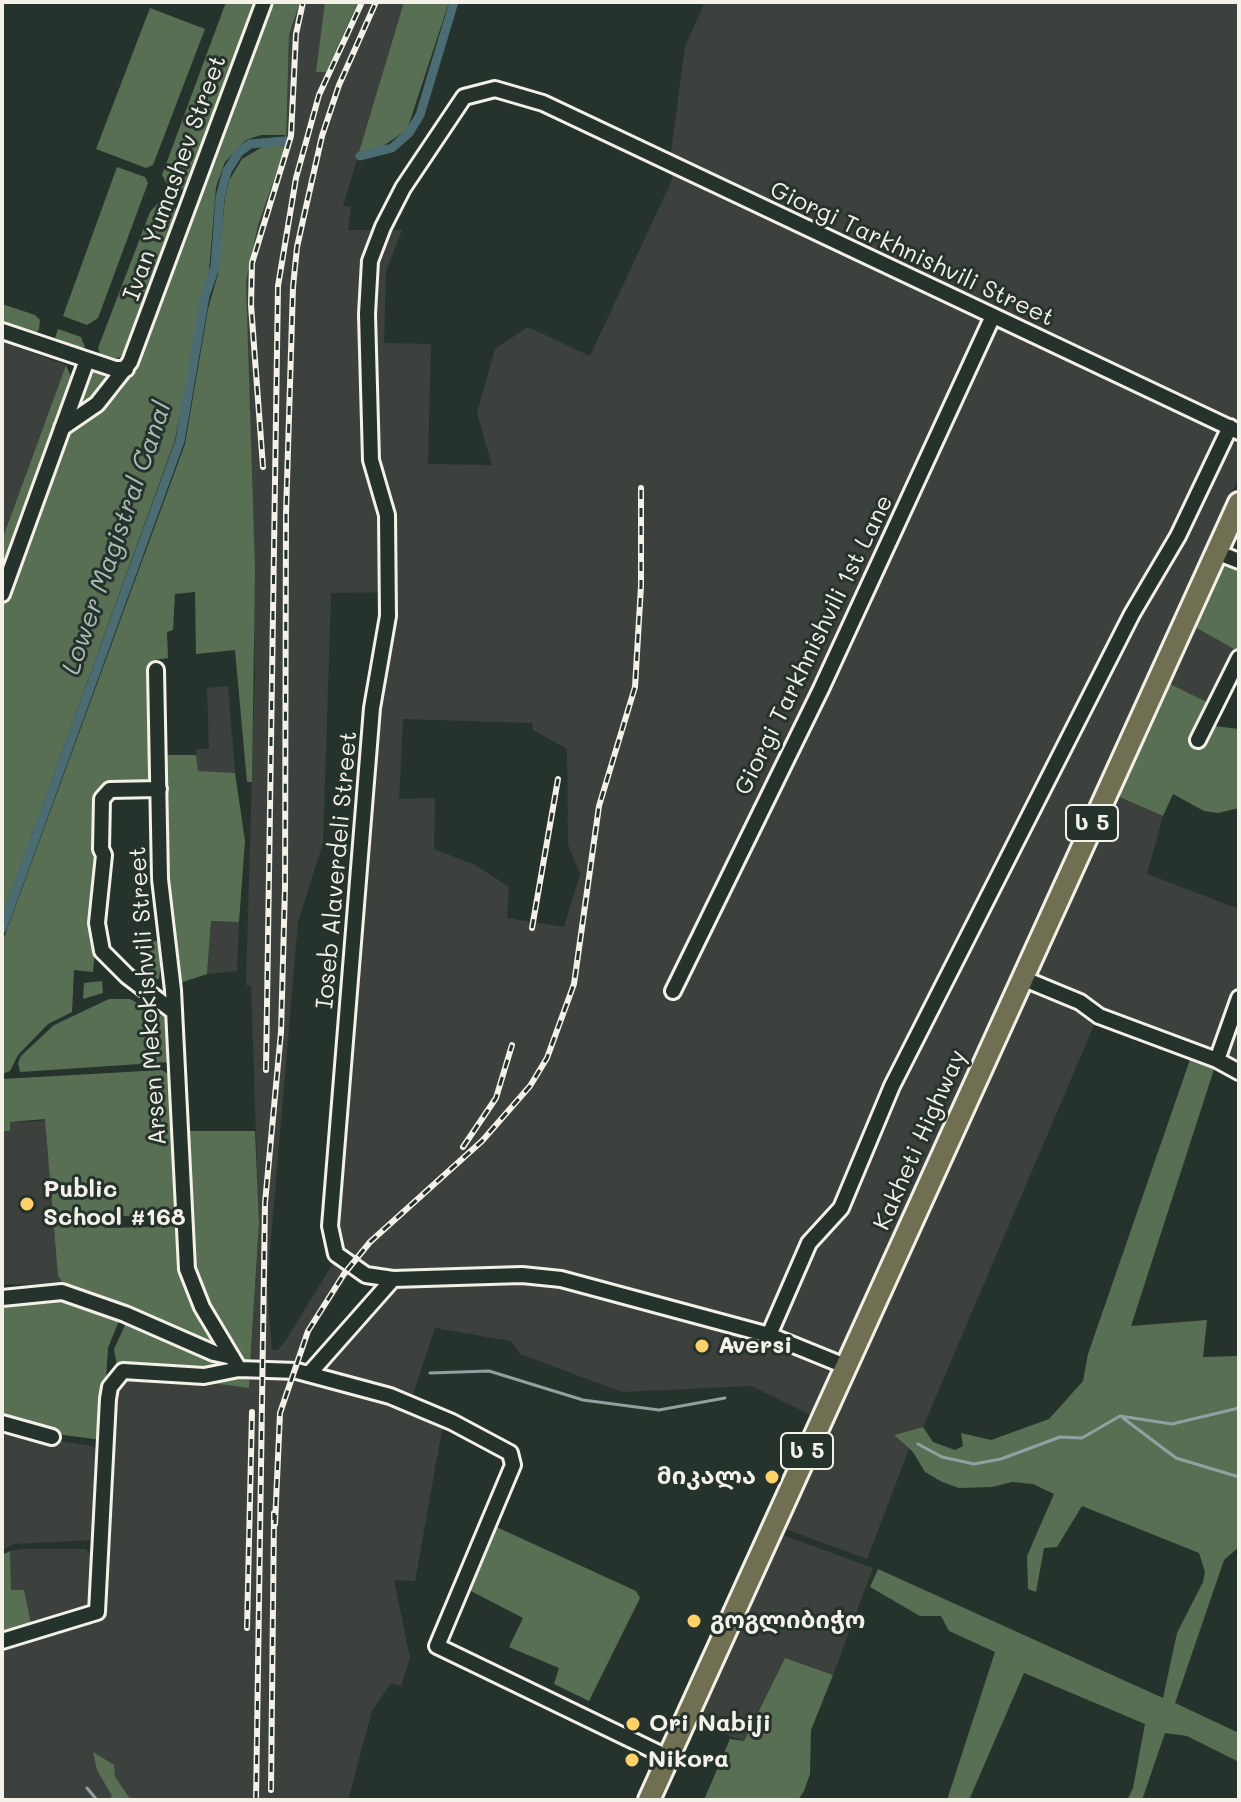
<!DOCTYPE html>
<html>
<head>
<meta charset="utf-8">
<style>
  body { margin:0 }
  #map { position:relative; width:1241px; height:1802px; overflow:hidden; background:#26332d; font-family:Mali,sans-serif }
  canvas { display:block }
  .frame { position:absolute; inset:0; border:4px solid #f4f1e8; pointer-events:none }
</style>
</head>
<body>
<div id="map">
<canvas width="1241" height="1802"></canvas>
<div class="frame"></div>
</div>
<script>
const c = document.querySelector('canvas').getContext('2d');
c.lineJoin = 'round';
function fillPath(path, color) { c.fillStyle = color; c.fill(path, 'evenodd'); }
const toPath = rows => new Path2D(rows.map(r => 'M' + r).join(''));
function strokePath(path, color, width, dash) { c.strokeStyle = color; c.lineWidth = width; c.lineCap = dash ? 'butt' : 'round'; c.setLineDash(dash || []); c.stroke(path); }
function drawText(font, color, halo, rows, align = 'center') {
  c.font = font + ' Mali,"Noto Sans Georgian",sans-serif'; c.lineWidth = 6; c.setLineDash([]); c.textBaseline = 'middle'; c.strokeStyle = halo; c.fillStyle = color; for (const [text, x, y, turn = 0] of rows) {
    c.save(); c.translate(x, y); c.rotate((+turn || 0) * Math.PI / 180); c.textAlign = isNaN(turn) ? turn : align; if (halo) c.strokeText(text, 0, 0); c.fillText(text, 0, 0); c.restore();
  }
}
const built = toPath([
  [300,2,325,2,317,72,326,71,358,2,404,2,343,206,351,207,348,230,402,230,386,271,384,343,431,344,428,464,492,465,477,413,495,349,528,327,590,356,672,180,671,152,685,46,705,2,1239,2,1239,477,839,1353,825,1353,562,1276,392,1273,358,1265,336,1240,376,711,391,592,331,593,323,843,298,922,267,1285,272,1350,278,1350,284,1343,334,1262,348,1276,311,1332,299,1361,320,1370,394,1282,433,1286,528,1280,771,1341,816,1357,828,1372,828,1378,811,1415,751,1386,622,1392,520,1354,511,1341,435,1328,411,1401,445,1413,415,1581,394,1580,410,1658,401,1686,391,1683,372,1711,348,1800,2,1800,2,1647,92,1620,113,1391,128,1373,249,1387,259,1223,251,986,246,985,255,672,246,282,258,225,286,146,289,35],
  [403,719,532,723,533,730,567,749,568,845,580,874,564,927,507,918,509,887,475,865,434,849,435,798,399,799],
  [2,342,66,365,2,540],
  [1195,627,1239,652,1215,706,1168,683],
  [228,686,235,773,197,771,196,749,209,749,207,688],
  [1115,795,1163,816,1147,874,1239,909,1239,1072,1097,1018,923,1427,894,1435,909,1449,867,1559,780,1527],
  [211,921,239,922,237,971,207,974],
  [45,1116,58,1276,64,1285,2,1284,2,1131,10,1131,10,1122,43,1121],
  [2,1432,92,1446,99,1451,95,1540,14,1544,2,1550],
  [777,1533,873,1568,833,1675,785,1658,744,1741,692,1723],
  [24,1549,86,1549,91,1554,91,1598,85,1611,32,1629,11,1590,10,1551]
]);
const green = toPath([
  [226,2,258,2,191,182,186,190,168,186,162,175],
  [277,2,300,2,289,35,286,146,258,225,246,282,255,569,252,782,247,782,235,650,196,654,195,592,175,594,173,630,167,632,168,658,154,660,156,784,104,787,95,796,96,847,103,858,93,972,74,970,72,1012,48,1024,18,1055,10,1071,2,1074,2,943,185,444,208,309,218,274,225,197,230,179,242,159,264,146,283,146,285,135,261,135,246,140,225,162,216,187,209,271,175,440,2,917,2,609,64,439,119,393,134,368,267,12],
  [325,2,358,2,326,72,316,72],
  [404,2,449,2,407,130,377,150,359,152],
  [150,8,205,29,153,165,146,168,96,149],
  [117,167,145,177,148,183,98,318,87,325,63,316],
  [158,203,171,205,179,213,126,354,114,360,100,354,98,348,150,212],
  [2,304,35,315,40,320,39,330,34,334,2,323],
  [58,329,81,337,85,347,78,350,53,344],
  [66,365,71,377,2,567,2,540],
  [91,370,114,378,75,410],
  [1227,556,1239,561,1239,652,1195,627],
  [1168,683,1215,706,1206,725,1239,729,1239,808,1218,813,1204,811,1173,794,1163,816,1115,795],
  [161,755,196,755,198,771,235,773,245,841,239,922,211,921,207,974,174,985,164,892],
  [145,940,163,942,159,979,142,978],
  [102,981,103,993,83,999,84,983],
  [109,999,130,999,165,1018,169,1024,170,1062,20,1072,18,1063,21,1056,54,1025],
  [1193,1051,1217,1060,1131,1326,1207,1320,1203,1357,1239,1356,1239,1547,1224,1560,1175,1703,1239,1733,1239,1762,1187,1736,1165,1733,1142,1800,1127,1800,1133,1788,1145,1724,1024,1673,969,1800,947,1800,995,1652,949,1631,941,1616,920,1616,870,1587,878,1569,1163,1698,1177,1633,1203,1582,1205,1572,1199,1553,1082,1506,1057,1547,1044,1548,1036,1592,1028,1589,1027,1556,1054,1494,1033,1484,1012,1482,992,1487,959,1488,942,1482,925,1472,913,1452,894,1435,923,1427,933,1442,955,1450,963,1446,961,1433,991,1440,1049,1419,1083,1381,1088,1354],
  [162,1070,171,1076,179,1214,106,1217,107,1228,179,1226,182,1274,187,1290,220,1343,218,1349,138,1312,64,1285,58,1276,45,1119,10,1122,10,1131,2,1131,2,1079],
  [180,1131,255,1131,259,1223,250,1366,243,1364,194,1283],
  [63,1294,120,1318,108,1348,102,1440,56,1434,2,1418,2,1301],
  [133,1319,208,1354,220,1366,211,1372,139,1363,117,1366,114,1349,126,1323],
  [250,1372,249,1388,204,1382],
  [490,1524,636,1591,640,1598,589,1701,554,1684,559,1668,509,1647,523,1618,465,1588],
  [10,1551,11,1590,24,1590,32,1629,2,1638,2,1555],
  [785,1658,833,1675,811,1730,810,1774,804,1791,798,1800,704,1800,730,1739,744,1741],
  [93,1752,114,1765,115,1777,131,1800,108,1800,112,1796,97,1770]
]);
const stream = toPath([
  [430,1373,489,1371,583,1400,659,1410,725,1398],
  [1123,1418,1176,1458,1239,1477],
  [918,1444,942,1457,974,1464,1001,1459,1060,1437,1082,1438,1120,1416,1172,1424,1239,1408],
  [87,1788,97,1800]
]);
const canal = toPath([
  [360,156,392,148,409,133,420,115,454,2],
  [2,929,180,441,205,296,215,267,220,198,227,171,239,152,250,144,284,141]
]);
const minor = toPath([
  [2,331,115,369,126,369],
  [62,428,97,404,130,362,264,2],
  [1216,552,1239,561],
  [2,594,87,360],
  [156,670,160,879,173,990,187,1269,202,1307,239,1369],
  [1198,740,1239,658],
  [159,789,110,790,102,799,101,849,104,855,97,923,102,951,127,976,174,1012],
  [1022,978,1080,1002,1099,1016,1217,1060,1239,1072],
  [673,991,821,689,993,316],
  [1217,1060,1239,998],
  [2,1298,62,1292,125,1314,214,1353,232,1357],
  [769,1335,809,1243,841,1208,892,1086,1132,614,1178,536,1230,427],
  [845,1366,769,1335,561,1279,522,1275,393,1279,366,1275,336,1254,330,1226,372,708,388,616,387,515,371,460,367,314,370,261,383,227,403,188,464,97,495,89,543,103,1239,432],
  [309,1374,393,1279],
  [2,1423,52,1437],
  [2,1641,97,1612,108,1399,110,1387,123,1371,204,1376,239,1369,297,1371,390,1396,452,1422,510,1453,513,1465,437,1646,669,1758]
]);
const highway = toPath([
  [649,1800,1239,503]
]);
const rail = toPath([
  [263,467,251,305,252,263,291,136,296,34,303,2],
  [532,928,558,779],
  [266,1070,278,286,296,178,319,95,362,2],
  [463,1147,496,1098,512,1045],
  [275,1524,280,1413,308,1331,344,1274,370,1242,482,1141,530,1086,547,1058,574,984,599,806,635,687,641,586,641,488],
  [247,1628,252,1412],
  [271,1790,274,1513],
  [256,1800,265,1203,281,1032,285,888,286,514,293,287,297,247,322,136,339,85,376,2]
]);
const markers = [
  [27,1204,8,"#ffd166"],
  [702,1346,8,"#ffd166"],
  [772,1477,8,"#ffd166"],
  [694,1621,8,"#ffd166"],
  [633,1724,8,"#ffd166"],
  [632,1760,8,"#ffd166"]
];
const shields = [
  [1092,823,52],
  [807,1451,52]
];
const shieldNames = [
  ["ს 5",1092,823],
  ["ს 5",807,1451]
];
const streetNames = [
  ["Ivan Yumashev Street",175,178,-70],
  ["Giorgi Tarkhnishvili Street",912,254,25],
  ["Giorgi Tarkhnishvili 1st Lane",814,645,-64],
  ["Ioseb Alaverdeli Street",337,870,-85],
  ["Arsen Mekokishvili Street",148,996,-94],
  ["Kakheti Highway",920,1140,-66]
];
const poiNames = [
  ["Public",43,1190],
  ["School #168",43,1218],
  ["Aversi",718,1346],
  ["მიკალა",756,1477,"right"],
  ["გოგლიბიჭო",710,1621],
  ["Ori Nabiji",649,1724],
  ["Nikora",648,1760]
];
const waterNames = [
  ["Lower Magistral Canal",117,538,-71]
];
fillPath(built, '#3c413e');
fillPath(green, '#596f53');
strokePath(stream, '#8fa1a1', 3);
strokePath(canal, '#4b6c72', 9);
strokePath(minor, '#f4f1e8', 20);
strokePath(highway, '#f4f1e8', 26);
strokePath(minor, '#26332d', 14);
strokePath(highway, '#716f52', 20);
strokePath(rail, '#f4f1e8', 6);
strokePath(rail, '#26332d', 3, [9]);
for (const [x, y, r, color] of markers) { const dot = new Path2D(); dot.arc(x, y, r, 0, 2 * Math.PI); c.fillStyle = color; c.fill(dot); strokePath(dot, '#26332d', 3); }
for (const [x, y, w] of shields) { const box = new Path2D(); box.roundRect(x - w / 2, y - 18, w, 36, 6); c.fillStyle = '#26332d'; c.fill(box); strokePath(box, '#f4f1e8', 2); }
drawText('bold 22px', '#f4f1e8', null, shieldNames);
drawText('24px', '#f4f1e8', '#26332d', streetNames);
drawText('bold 24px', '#f4f1e8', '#26332d', poiNames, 'left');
drawText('italic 26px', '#b0bcb9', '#26332d', waterNames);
</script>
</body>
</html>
